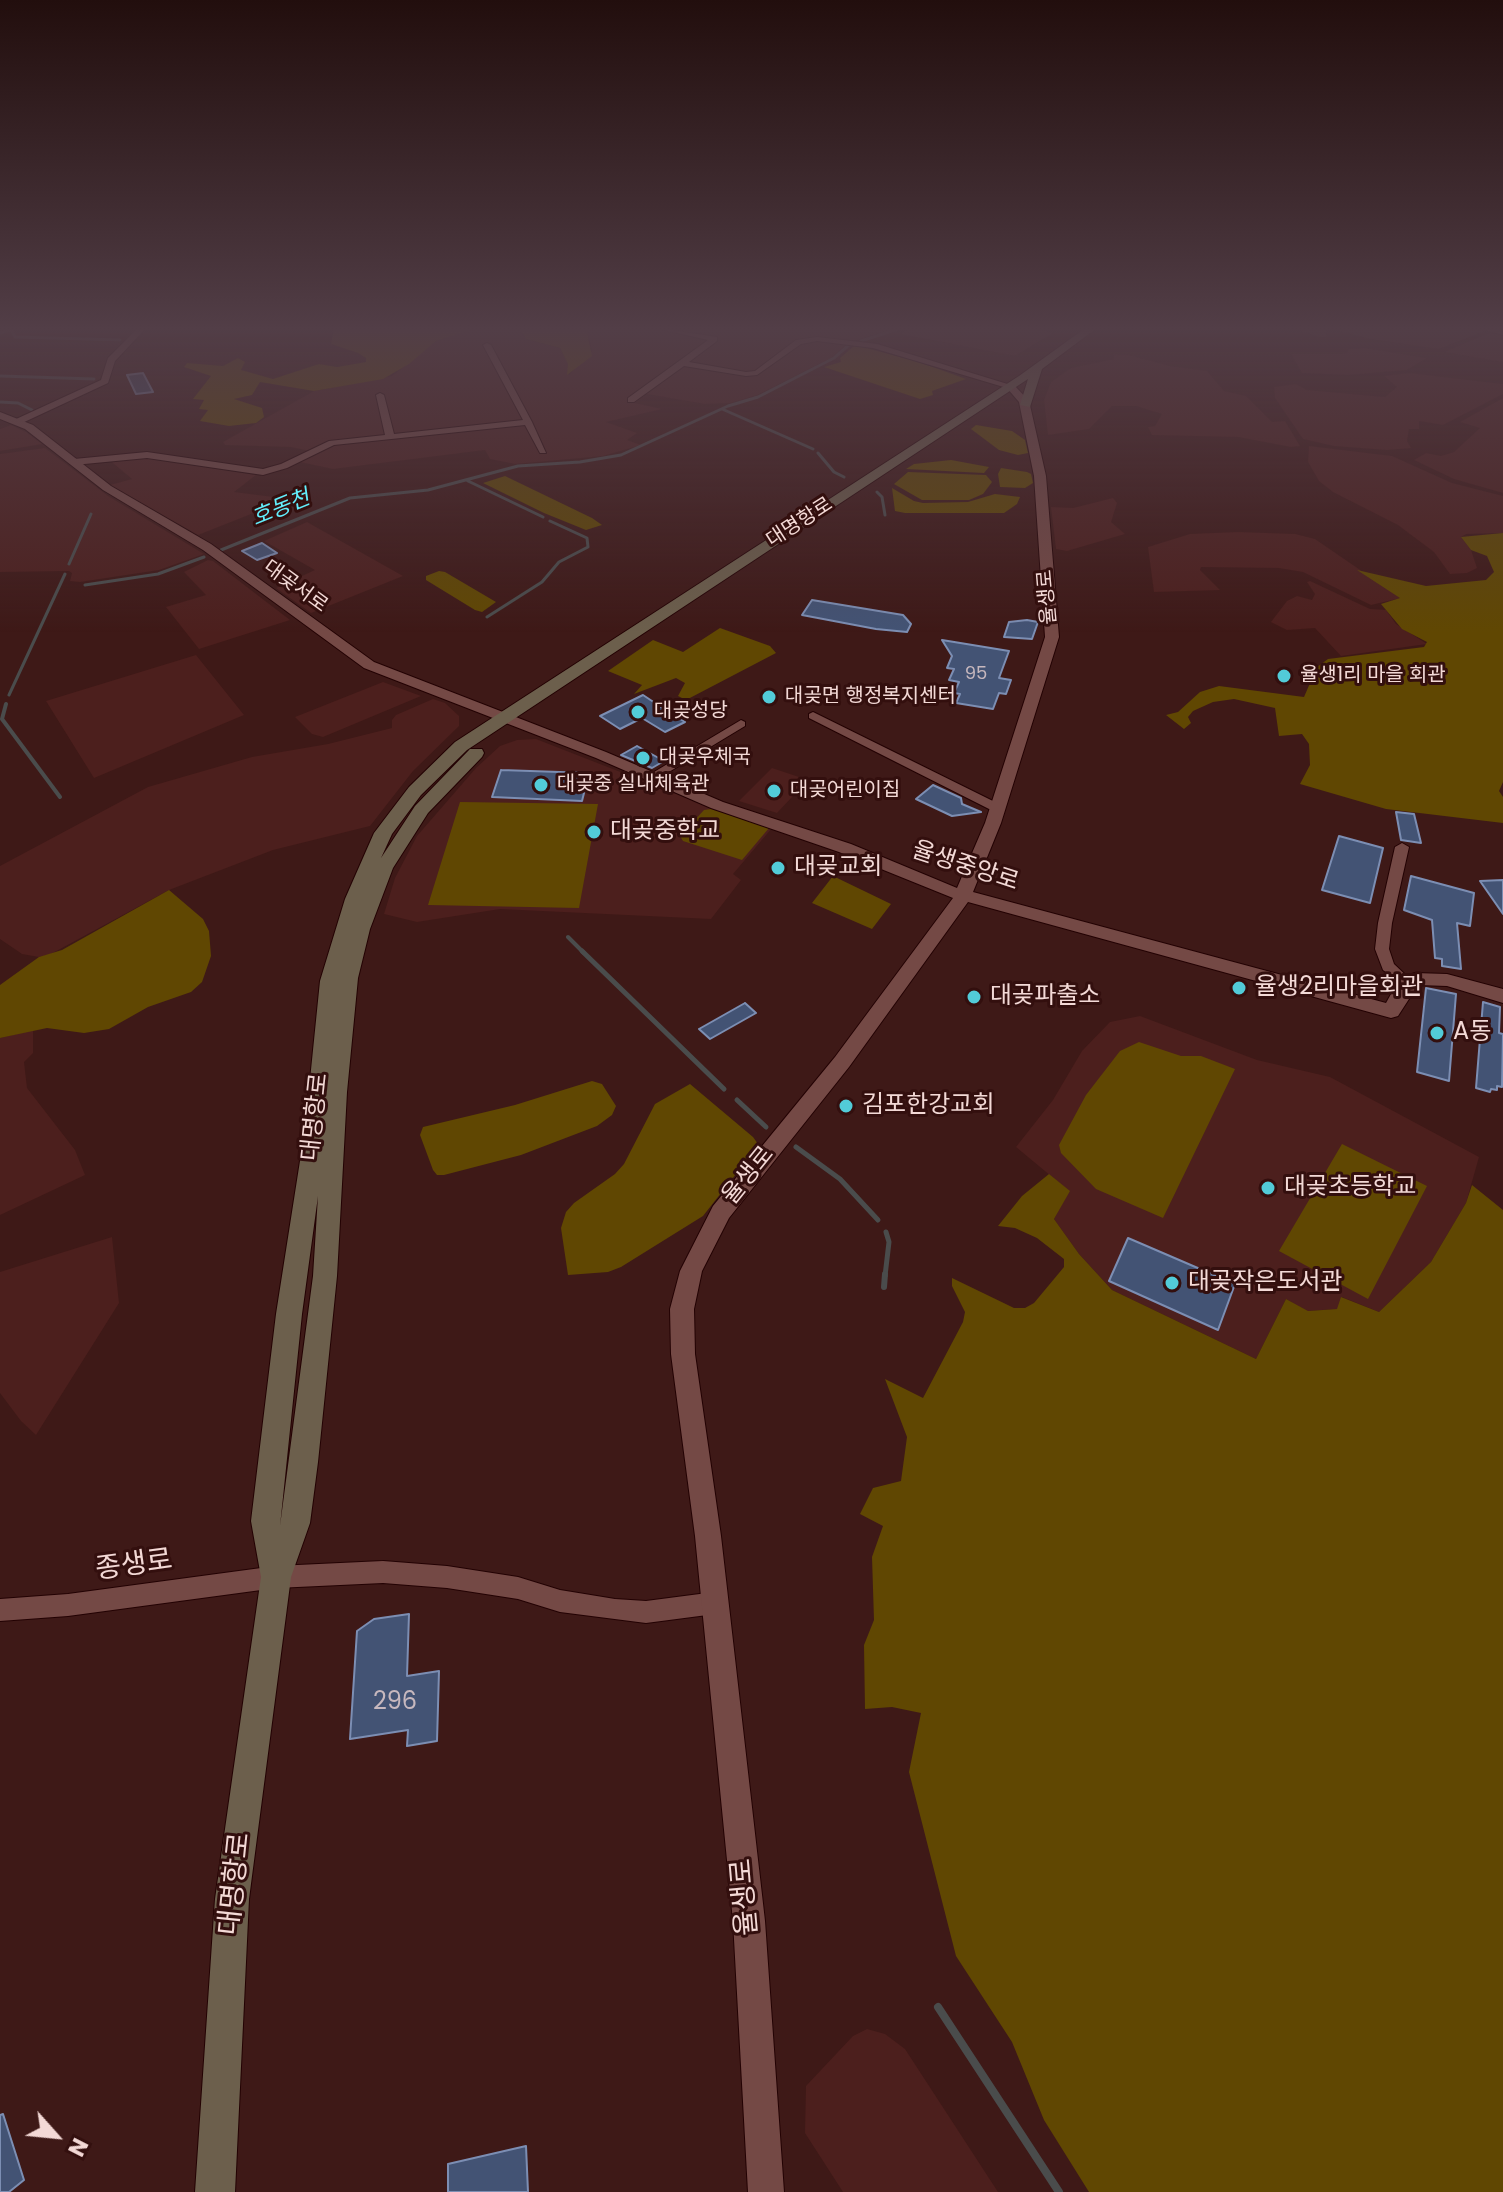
<!DOCTYPE html>
<html>
<head>
<meta charset="utf-8">
<style>
  body { margin:0 }
  #map { position:relative; width:1503px; height:2192px; overflow:hidden; background:#3e1917; font-family:Poppins,sans-serif }
  canvas { display:block }
  .north { position:absolute; left:16px; top:2096px; width:80px; height:80px; -webkit-text-stroke:6px #330f0e; paint-order:stroke; rotate:117deg; font-size:22px; font-weight:700; line-height:32px; text-align:center; color:#f3d9d6 }
  .north::after { content:''; display:block; margin:auto; width:28px; height:36px; background:#f3d9d6; clip-path:polygon(50% 0,100% 100%,50% 72%,0 100%) }
</style>
</head>
<body>
<div id="map">
<canvas width="1503" height="2192"></canvas>
<div class="north">N</div>
</div>
<script>
const c = document.querySelector('canvas').getContext('2d');
c.lineJoin = 'round';
function fillPath(path, color) { c.fillStyle = color; c.fill(path, 'evenodd'); }
const toPath = rows => new Path2D(rows.map(r => 'M' + r).join(''));
function strokePath(path, color, width, dash) { c.strokeStyle = color; c.lineWidth = width; c.lineCap = dash ? 'butt' : 'round'; c.setLineDash(dash || []); c.stroke(path); }
function drawText(font, color, halo, rows, align = 'center') {
  c.font = font + ' Poppins,"Noto Sans KR",sans-serif'; c.lineWidth = 6; c.setLineDash([]); c.textBaseline = 'middle'; c.strokeStyle = halo; c.fillStyle = color; for (const [text, x, y, turn = 0] of rows) {
    c.save(); c.translate(x, y); c.rotate((+turn || 0) * Math.PI / 180); c.textAlign = isNaN(turn) ? turn : align; if (halo) c.strokeText(text, 0, 0); c.fillText(text, 0, 0); c.restore();
  }
}
const built = toPath([
  [477,327,518,327,526,339,560,348,568,363,569,375,592,351,586,327,897,327,848,343,831,358,757,395,731,403,705,404,647,394,635,403,662,409,606,422,637,433,627,440,641,445,603,456,515,464,490,459,485,450,333,469,300,462,314,452,291,447,225,445,223,442,314,391,392,376,436,341],
  [911,327,1029,327,1053,333,1015,356,901,334],
  [1290,327,1479,327,1487,330,1439,349,1370,339,1327,327,1326,337,1320,337],
  [1489,333,1503,334,1503,362,1444,352],
  [1365,348,1427,358,1407,370,1348,375,1302,373,1291,354,1341,354,1347,353,1349,349],
  [1113,354,1129,355,1170,366,1207,371,1224,391,1246,396,1272,422,1285,421,1300,446,1291,447,1238,437,1152,435,1148,427,1155,426,1162,414,1136,406,1112,406,1089,429,1048,435,1044,400,1051,382,1071,368,1114,359],
  [1409,373,1503,384,1503,394,1443,425,1419,421,1419,429,1409,429,1407,441,1411,448,1387,450,1334,446,1303,439,1275,398,1274,387,1296,384,1307,390,1385,397,1397,387,1384,376],
  [1503,398,1503,493,1454,479,1414,460,1426,453,1441,456,1454,452,1480,428,1460,422],
  [11,425,26,432,42,444,0,451,0,429],
  [1309,446,1392,456,1452,483,1503,496,1503,533,1466,534,1461,537,1471,550,1477,568,1467,573,1450,574,1434,552,1398,525,1333,492,1319,481,1308,462],
  [45,448,108,496,204,554,159,570,80,582,70,581,72,573,69,571,0,572,0,454],
  [143,457,256,475,234,492,289,499,198,535,110,485,132,479,108,459],
  [1113,498,1117,503,1111,522,1125,534,1067,551,1056,549,1051,507,1073,508],
  [307,522,403,576,311,613,276,588,315,570,264,541],
  [1238,532,1295,534,1315,539,1401,598,1371,605,1303,572,1279,568,1201,567,1200,570,1220,590,1154,592,1148,547,1190,534],
  [208,560,213,561,290,620,199,649,166,607,206,595,184,572],
  [1310,581,1370,609,1386,610,1396,624,1427,644,1341,656,1315,628,1287,630,1271,622,1287,601,1297,596,1312,600,1315,594,1307,582],
  [196,655,244,715,94,778,46,701],
  [383,682,421,696,323,737,312,734,295,717],
  [433,699,445,703,459,716,459,726,413,771,370,826,273,850,169,890,49,955,39,957,22,954,0,939,0,866,148,787,252,757,328,744,392,728,392,720,396,715],
  [536,739,710,807,772,828,733,874,741,880,711,919,500,909,417,922,384,914,395,878,417,836,476,768,500,746,517,740],
  [772,768,808,780,777,813,739,801],
  [1140,1016,1257,1060,1330,1077,1479,1157,1466,1203,1431,1262,1379,1312,1342,1297,1338,1309,1307,1311,1286,1299,1256,1359,1112,1290,1079,1254,1054,1219,1069,1191,1016,1147,1053,1100,1082,1051,1110,1022],
  [33,1030,33,1053,24,1062,27,1088,75,1150,85,1175,0,1215,0,1038],
  [112,1237,119,1303,36,1435,21,1421,0,1393,0,1272],
  [867,2029,885,2034,905,2049,998,2192,843,2192,805,2133,806,2086,853,2036]
]);
const green = toPath([
  [334,327,480,327,436,341,409,364,383,379,314,391,260,382,252,395,234,399,262,408,264,417,256,423,229,426,200,421,208,410,199,409,204,400,193,399,211,376,184,367,187,363,223,366,238,358,245,362,241,370,273,379,319,364,337,367,366,362,366,358,358,353,331,344],
  [518,327,586,327,592,356,567,375,568,364,560,348,526,339],
  [855,345,919,362,966,379,932,391,933,395,920,399,824,367,841,362,840,358],
  [976,425,1012,431,1025,440,1028,453,1018,455,999,450,971,429],
  [951,460,989,467,984,473,906,469,914,464],
  [1001,468,1027,472,1031,474,1033,483,1025,488,1000,487,998,474],
  [908,472,986,475,992,482,983,494,969,500,922,500,894,484],
  [505,476,592,518,602,525,586,530,544,513,483,483],
  [892,488,914,501,923,503,968,502,995,494,1020,497,1017,504,1004,513,905,513,895,511],
  [1503,533,1503,782,1499,791,1503,797,1503,823,1386,809,1300,784,1310,765,1309,744,1302,734,1279,736,1275,708,1234,699,1213,702,1193,711,1188,717,1191,723,1184,729,1166,715,1178,712,1200,692,1219,686,1304,697,1317,667,1328,659,1424,647,1427,642,1402,629,1381,604,1400,598,1357,570,1426,586,1486,580,1494,572,1487,556,1471,550,1461,537],
  [439,571,445,572,496,602,482,612,475,610,426,580,426,576],
  [720,628,770,646,776,653,686,700,678,696,685,683,676,678,634,694,642,685,608,671,653,640,683,652],
  [460,802,598,804,579,908,428,905],
  [711,809,769,828,742,860,683,841,680,836,704,810],
  [833,876,891,904,872,929,812,903],
  [169,890,203,919,209,931,211,956,202,982,191,992,148,1007,109,1029,84,1033,47,1028,0,1038,0,985,39,957,62,950],
  [1139,1042,1181,1056,1201,1056,1235,1069,1163,1218,1096,1189,1061,1153,1059,1145,1086,1095,1120,1051],
  [592,1081,602,1084,616,1106,612,1115,597,1126,521,1155,444,1175,437,1175,433,1170,420,1135,423,1127,515,1105],
  [690,1084,753,1137,758,1144,754,1151,703,1216,621,1267,608,1272,568,1275,561,1228,566,1212,574,1203,615,1174,624,1164,655,1104],
  [1342,1144,1427,1186,1368,1299,1279,1251],
  [1049,1174,1070,1191,1054,1219,1079,1254,1112,1290,1256,1359,1286,1299,1308,1311,1337,1309,1341,1297,1379,1312,1431,1262,1466,1203,1472,1185,1503,1210,1503,2192,1089,2192,1044,2120,1012,2042,956,1956,909,1772,921,1713,892,1707,865,1709,864,1645,874,1620,872,1557,883,1526,860,1514,873,1488,901,1481,907,1437,885,1379,923,1398,963,1322,965,1312,952,1286,952,1278,1014,1308,1025,1308,1034,1303,1064,1267,1064,1259,1037,1238,1015,1228,998,1226,1022,1196]
]);
const streamFar4 = toPath([
  [12,331,15,337,120,340],
  [0,333,19,327],
  [861,341,904,327],
  [0,376,94,379],
  [0,402,18,403,32,410],
  [722,409,813,449],
  [818,453,834,472,844,477],
  [468,481,543,517],
  [877,492,882,497,885,515],
  [221,550,350,498,428,490,518,466,580,462,621,455,728,406,758,397,834,358,850,344],
  [69,564,91,514],
  [85,585,158,574,204,557],
  [487,617,542,582,559,562,588,547,587,538,550,521],
  [9,695,65,574]
]);
const streamFar3 = toPath([
  [6,704,2,719,60,797],
  [568,937,584,953]
]);
const streamFar2 = toPath([
  [582,951,724,1089],
  [737,1100,766,1127],
  [796,1147,840,1179,878,1220],
  [885,1276,889,1242,886,1232]
]);
const streamFar1 = toPath([
  [884,1287,885,1274]
]);
const stream = toPath([
  [938,2007,1059,2192]
]);
const building = toPath([
  [143,373,153,392,136,394,127,375,143,373],
  [262,543,277,553,257,560,242,551,262,543],
  [812,600,903,615,911,624,907,632,876,629,802,615,812,600],
  [1027,620,1038,622,1032,639,1004,637,1009,622,1027,620],
  [942,640,1009,651,999,678,1011,680,1006,694,999,693,993,709,956,703,960,694,954,693,959,682,949,680,954,669,947,668,952,656,942,640],
  [643,695,664,709,685,722,665,732,642,718,620,729,600,716,643,695],
  [637,746,664,761,652,768,621,755,637,746],
  [501,770,589,773,582,801,492,797,501,770],
  [933,785,961,798,962,804,981,812,952,816,916,799,933,785],
  [1396,812,1414,814,1421,843,1401,840,1396,812],
  [1339,836,1383,848,1370,903,1322,890,1339,836],
  [1411,876,1474,893,1470,926,1457,923,1461,969,1442,966,1442,959,1435,958,1432,920,1404,910,1411,876],
  [1503,880,1503,914,1480,881,1503,880],
  [1426,988,1456,994,1449,1081,1417,1072,1426,988],
  [1483,1002,1500,1007,1499,1033,1503,1034,1502,1087,1497,1086,1497,1090,1491,1089,1490,1092,1476,1088,1483,1002],
  [745,1003,756,1013,710,1039,699,1029,745,1003],
  [1128,1238,1235,1284,1218,1330,1109,1281,1128,1238],
  [409,1614,407,1676,439,1671,437,1741,407,1746,408,1730,350,1739,357,1631,374,1619,409,1614],
  [3,2114,24,2180,9,2192,0,2192,0,2115,3,2114],
  [526,2146,528,2192,448,2192,448,2164,526,2146]
]);
const minor = toPath([
  [139,327,147,327,115,361,108,383,20,424,14,424,14,420,101,380,108,358,139,327],
  [651,327,717,337,717,341,689,362,746,372,755,371,796,340,817,337,877,344,1014,386,1007,388,873,348,817,341,801,344,757,375,746,376,684,366,634,402,628,402,628,398,708,340,651,327],
  [487,343,491,345,532,422,546,453,540,453,525,425,334,445,287,468,263,475,147,458,74,465,70,462,74,459,147,452,263,469,281,464,329,441,385,435,376,395,380,393,384,395,394,434,523,420,483,345,487,343],
  [813,712,1001,805,1003,808,1001,811,993,811,809,718,809,714,813,712],
  [741,720,745,722,745,726,654,781,650,782,644,778,741,720],
  [1402,843,1409,847,1392,923,1389,949,1394,964,1414,983,1407,988,1383,970,1375,949,1378,923,1395,847,1402,843],
  [383,1561,447,1566,518,1577,560,1590,615,1599,646,1601,715,1592,723,1595,726,1603,723,1611,715,1614,646,1623,560,1612,518,1599,447,1588,383,1583,276,1588,68,1616,0,1621,0,1599,68,1594,276,1566,383,1561]
]);
const tertiary = toPath([
  [1481,327,1503,329,1503,335,1483,329,1481,327],
  [1007,384,1013,384,1029,401,1046,476,1059,637,1001,823,973,892,1386,1003,1400,978,1415,973,1447,974,1503,989,1503,1003,1447,986,1418,985,1398,1016,1391,1018,968,902,849,1067,729,1218,702,1271,694,1309,695,1354,721,1536,765,1921,784,2192,748,2192,733,1921,695,1536,671,1354,670,1309,680,1271,713,1206,835,1057,953,898,839,852,711,808,596,758,364,668,203,550,103,490,25,429,0,419,0,412,33,425,111,486,211,544,374,662,606,752,723,802,851,844,957,888,985,823,1045,637,1034,476,1019,402,1007,388,1007,384]
]);
const secondary = toPath([
  [1087,327,1098,327,1042,369,1030,407,1020,405,1028,379,467,750,421,795,392,834,381,858,415,806,470,749,482,749,484,753,482,757,428,813,393,868,370,929,358,978,347,1092,337,1276,318,1462,310,1523,291,1577,249,1899,235,2192,195,2192,215,1899,261,1577,251,1521,276,1314,305,1129,320,981,345,899,374,833,409,787,455,742,1019,376,1087,327],
  [318,1196,313,1276,280,1526,302,1314,318,1196]
]);
const markers = [
  [1284,676,8,"#52cbd8"],
  [769,697,8,"#52cbd8"],
  [638,712,8,"#52cbd8"],
  [643,758,8,"#52cbd8"],
  [541,785,8,"#52cbd8"],
  [774,791,8,"#52cbd8"],
  [594,832,8,"#52cbd8"],
  [778,868,8,"#52cbd8"],
  [1239,988,8,"#52cbd8"],
  [974,997,8,"#52cbd8"],
  [1437,1033,8,"#52cbd8"],
  [846,1106,8,"#52cbd8"],
  [1268,1188,8,"#52cbd8"],
  [1172,1283,8,"#52cbd8"]
];
const farNumbernames = [
  ["95",976,674]
];
const farStreetnames = [
  ["대명항로",800,523,-33],
  ["대곶서로",295,587,36],
  ["율생로",1048,597,-95]
];
const farPoinames = [
  ["율생1리 마을 회관",1300,676],
  ["대곶면 행정복지센터",785,697],
  ["대곶성당",654,712],
  ["대곶우체국",659,758],
  ["대곶중 실내체육관",557,785],
  ["대곶어린이집",790,791]
];
const farWaternames = [
  ["호동천",281,509,-22]
];
const poiNames = [
  ["대곶중학교",610,832],
  ["대곶교회",794,868],
  ["율생2리마을회관",1255,988],
  ["대곶파출소",990,997],
  ["A동",1453,1033],
  ["김포한강교회",862,1106],
  ["대곶초등학교",1284,1188],
  ["대곶작은도서관",1188,1283]
];
const streetNames = [
  ["율생중앙로",965,867,18],
  ["대명항로",316,1117,-84],
  ["율생로",749,1176,-51]
];
const nearNumbernames = [
  ["296",395,1703]
];
const nearStreetnames = [
  ["종생로",134,1566,-8],
  ["대명항로",236,1884,-84],
  ["율생로",746,1897,-95]
];
fillPath(built, '#4c1f1d');
fillPath(green, '#604702');
strokePath(streamFar4, '#4a4c4c', 3);
strokePath(streamFar3, '#4a4c4c', 4);
strokePath(streamFar2, '#4a4c4c', 5);
strokePath(streamFar1, '#4a4c4c', 6);
strokePath(stream, '#4a4c4c', 8);
fillPath(building, '#435374');
strokePath(building, '#7c8eb3', 2);
strokePath(minor, '#230203', 2);
strokePath(tertiary, '#230203', 2);
strokePath(secondary, '#230203', 2);
fillPath(minor, '#744945');
fillPath(tertiary, '#744945');
fillPath(secondary, '#6c5f4c');
const sky = c.createLinearGradient(0, 0, 0, 633);
sky.addColorStop(0, '#220e0d');
sky.addColorStop(0.52, '#523e47');
sky.addColorStop(1, '#523e4700');
c.fillStyle = sky;
c.fillRect(0, 0, 1503, 633);
for (const [x, y, r, color] of markers) { const dot = new Path2D(); dot.arc(x, y, r, 0, 2 * Math.PI); c.fillStyle = color; c.fill(dot); strokePath(dot, '#330f0e', 3); }
drawText('18px', '#c7b8be', null, farNumbernames);
drawText('20px', '#f3d9d6', '#330f0e', farStreetnames);
drawText('20px', '#f3d9d6', '#330f0e', farPoinames, 'left');
drawText('italic 22px', '#63eefc', '#330f0e', farWaternames);
drawText('24px', '#f3d9d6', '#330f0e', poiNames, 'left');
drawText('24px', '#f3d9d6', '#330f0e', streetNames);
drawText('24px', '#c7b8be', null, nearNumbernames);
drawText('28px', '#f3d9d6', '#330f0e', nearStreetnames);
</script>
</body>
</html>
